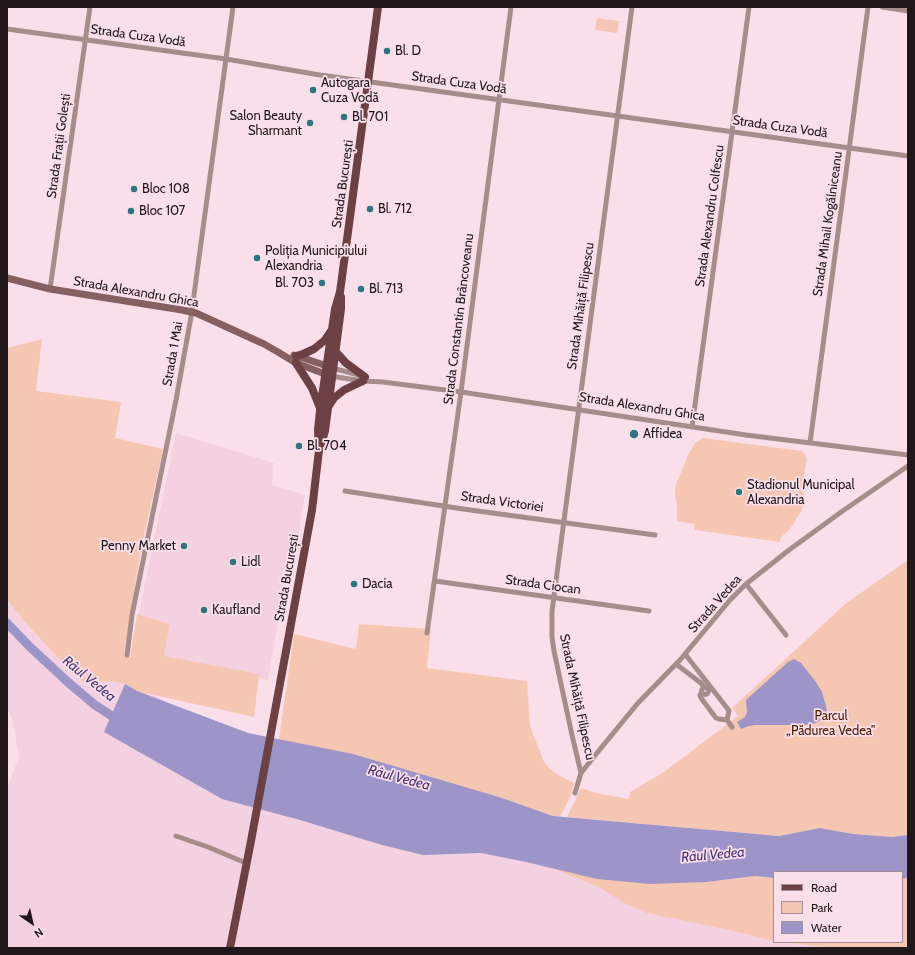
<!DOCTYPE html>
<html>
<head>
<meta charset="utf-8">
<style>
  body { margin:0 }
  #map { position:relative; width:915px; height:955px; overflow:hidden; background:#fadfeb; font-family:Cabin,sans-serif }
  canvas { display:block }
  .frame { position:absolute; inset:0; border:8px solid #20171b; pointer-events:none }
  .legend { position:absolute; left:773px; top:871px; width:130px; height:72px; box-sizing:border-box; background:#fadfeb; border:1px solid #a38f98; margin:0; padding:5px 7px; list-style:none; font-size:12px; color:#20171b }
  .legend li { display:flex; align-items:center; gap:8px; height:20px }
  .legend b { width:20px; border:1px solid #a38f98 }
  .north { position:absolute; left:12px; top:903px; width:40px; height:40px; -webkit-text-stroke:3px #fadfeb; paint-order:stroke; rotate:146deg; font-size:11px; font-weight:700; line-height:16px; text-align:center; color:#20171b }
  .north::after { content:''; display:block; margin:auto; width:14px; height:18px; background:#20171b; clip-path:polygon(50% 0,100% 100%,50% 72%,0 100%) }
</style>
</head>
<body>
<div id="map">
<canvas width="915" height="955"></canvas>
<div class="frame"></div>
<ul class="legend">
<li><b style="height:5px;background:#6d4143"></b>Road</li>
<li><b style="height:11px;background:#f5c7b2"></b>Park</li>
<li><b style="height:11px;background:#9d95c7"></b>Water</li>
</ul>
<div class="north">N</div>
</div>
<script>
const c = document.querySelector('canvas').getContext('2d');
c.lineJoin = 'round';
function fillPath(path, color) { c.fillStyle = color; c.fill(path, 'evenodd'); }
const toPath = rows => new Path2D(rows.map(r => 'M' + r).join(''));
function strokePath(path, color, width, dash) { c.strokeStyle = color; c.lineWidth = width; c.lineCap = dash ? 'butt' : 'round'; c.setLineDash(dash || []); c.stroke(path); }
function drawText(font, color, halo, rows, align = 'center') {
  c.font = font + ' Cabin,sans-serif'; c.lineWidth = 3.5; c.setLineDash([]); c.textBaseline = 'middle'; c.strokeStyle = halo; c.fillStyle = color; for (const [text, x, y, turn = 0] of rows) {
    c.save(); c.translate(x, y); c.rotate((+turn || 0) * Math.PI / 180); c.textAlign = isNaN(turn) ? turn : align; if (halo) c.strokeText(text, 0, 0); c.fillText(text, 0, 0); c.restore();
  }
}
const built = toPath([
  [176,433,274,463,272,485,305,495,297,543,283,593,268,680,130,656],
  [7,600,25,622,59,659,83,682,110,681,139,686,190,716,602,889,623,902,646,913,724,929,774,941,774,942,832,948,7,948,7,789,19,756,12,719,7,707]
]);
const green = toPath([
  [597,18,619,21,617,33,595,30],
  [42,339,36,391,121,402,115,438,163,449,140,555,124,654,130,658,137,614,170,624,164,656,259,674,254,717,136,691,125,684,110,681,83,682,59,659,25,622,7,600,7,348],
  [703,438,802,451,807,458,802,487,805,498,802,510,790,529,781,537,780,542,695,530,694,524,677,521,677,505,675,496,675,487,689,453,695,443],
  [908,560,908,835,892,837,853,834,820,828,779,836,567,817,581,788,596,793,629,799,630,792,664,772,738,716,732,708,802,644,845,604],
  [359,624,431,629,427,668,527,681,530,726,544,762,549,768,558,775,574,783,570,797,560,817,553,816,499,797,279,739,294,634,356,649],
  [550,867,707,882,755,876,774,878,774,941,724,929,646,913,622,902,602,889],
  [908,878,908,948,832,948,779,942,902,942,902,879]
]);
const water = toPath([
  [794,659,801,663,816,682,822,692,826,706,827,711,825,715,824,718,816,723,806,725,755,725,749,726,741,729,737,722,745,717,747,712,746,700,788,662],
  [125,684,137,691,248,733,353,754,499,797,553,816,779,836,820,828,853,834,892,837,908,835,908,878,902,879,902,872,774,872,774,878,755,876,707,882,650,884,597,879,526,862,481,853,423,855,382,845,300,820,222,799,104,732]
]);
const river = toPath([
  [7,623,30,647,70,684,95,705,121,722]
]);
const street = toPath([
  [882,7,908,11],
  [7,29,226,59,320,75,908,156],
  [50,289,90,7],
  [332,368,359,375],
  [330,376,363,381,383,382,461,392,746,435,908,455],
  [692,427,749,7],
  [810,443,868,7],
  [345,491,463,509,655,535],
  [435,581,649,611],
  [746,584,786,635],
  [427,633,461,392,476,276,511,7],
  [685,654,727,708,729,711,727,720,732,727],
  [127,655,132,615,176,400,191,317,233,7],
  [676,664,701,683,704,687],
  '701.5 691a3.5 3.5 0 1 1 7 0a3.5 3.5 0 1 1-7 0Z',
  [702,692,700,695,701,698,716,718,719,719,727,720],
  [581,773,572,735,554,651,552,637,552,611,632,7],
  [575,793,581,773,601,748,638,703,680,660,730,600,746,584,789,550,844,510,908,466],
  [176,836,208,847,246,863]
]);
const secondary = toPath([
  [7,278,50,289,182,310,196,313,264,344,278,352,296,363,325,374],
  [294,355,327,366]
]);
const primary = toPath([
  [335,351,346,363,365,377],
  [296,356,303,354,314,349,325,340,331,331],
  [296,363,312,388,320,408],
  [328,407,334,398,344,390,363,381],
  [321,444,325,431,341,309,341,297],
  [230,948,251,841,312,510,319,450,318,430,320,410,335,309,340,292,378,7]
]);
const markers = [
  [387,51,4,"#2d767e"],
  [313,90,4,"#2d767e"],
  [344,117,4,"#2d767e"],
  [310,123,4,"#2d767e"],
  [134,189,4,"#2d767e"],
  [370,209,4,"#2d767e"],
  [131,211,4,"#2d767e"],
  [257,258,4,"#2d767e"],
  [322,283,4,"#2d767e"],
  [361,289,4,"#2d767e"],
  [634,434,5,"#2d767e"],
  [299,446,4,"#2d767e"],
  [739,492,4,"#2d767e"],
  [184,546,4,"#2d767e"],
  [233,562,4,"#2d767e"],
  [354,584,4,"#2d767e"],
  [204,610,4,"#2d767e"]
];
const streetNames = [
  ["Strada Cuza Vodă",138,36,8],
  ["Strada Cuza Vodă",459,83,8],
  ["Strada Cuza Vodă",780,127,8],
  ["Strada Frații Golești",59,146,-82],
  ["Strada București",343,184,-82],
  ["Strada Alexandru Colfescu",710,216,-82],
  ["Strada Mihail Kogălniceanu",828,224,-82],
  ["Strada Alexandru Ghica",136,292,10],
  ["Strada Mihăiță Filipescu",581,306,-82],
  ["Strada Constantin Brâncoveanu",459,319,-83],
  ["Strada 1 Mai",173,354,-80],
  ["Strada Alexandru Ghica",642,407,9],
  ["Strada Victoriei",502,502,8],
  ["Strada București",287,578,-80],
  ["Strada Ciocan",543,585,8],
  ["Strada Vedea",715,604,-48],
  ["Strada Mihăiță Filipescu",577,697,78]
];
const poiNames = [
  ["Bl. D",395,51],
  ["Autogara",321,83],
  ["Cuza Vodă",321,98],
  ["Salon Beauty",302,116,"right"],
  ["Sharmant",302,131,"right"],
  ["Bl. 701",352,117],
  ["Bloc 108",142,189],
  ["Bl. 712",378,209],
  ["Bloc 107",139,211],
  ["Poliția Municipiului",265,251],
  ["Alexandria",265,266],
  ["Bl. 703",314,283,"right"],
  ["Bl. 713",369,289],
  ["Affidea",643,434],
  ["Bl. 704",307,446],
  ["Stadionul Municipal",747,485],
  ["Alexandria",747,500],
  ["Penny Market",176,546,"right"],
  ["Lidl",241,562],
  ["Dacia",362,584],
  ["Kaufland",212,610]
];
const parkNames = [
  ["Parcul",831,716],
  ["„Pădurea Vedea”",831,731]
];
const waterNames = [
  ["Râul Vedea",89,679,39],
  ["Râul Vedea",399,778,15],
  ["Râul Vedea",713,855,-5]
];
fillPath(built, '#f3d1e1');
fillPath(green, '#f5c7b2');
fillPath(water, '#9d95c7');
strokePath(river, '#9d95c7', 9);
strokePath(street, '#a78c8c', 5);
strokePath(secondary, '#866061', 7);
strokePath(primary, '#6d4143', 8);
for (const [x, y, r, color] of markers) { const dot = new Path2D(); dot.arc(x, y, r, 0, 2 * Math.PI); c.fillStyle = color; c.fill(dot); strokePath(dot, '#fadfeb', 1.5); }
drawText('13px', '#20171b', '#fadfeb', streetNames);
drawText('13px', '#20171b', '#fadfeb', poiNames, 'left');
drawText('13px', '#4e1d02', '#fadfeb', parkNames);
drawText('italic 14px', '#453675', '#fadfeb', waterNames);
</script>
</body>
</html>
